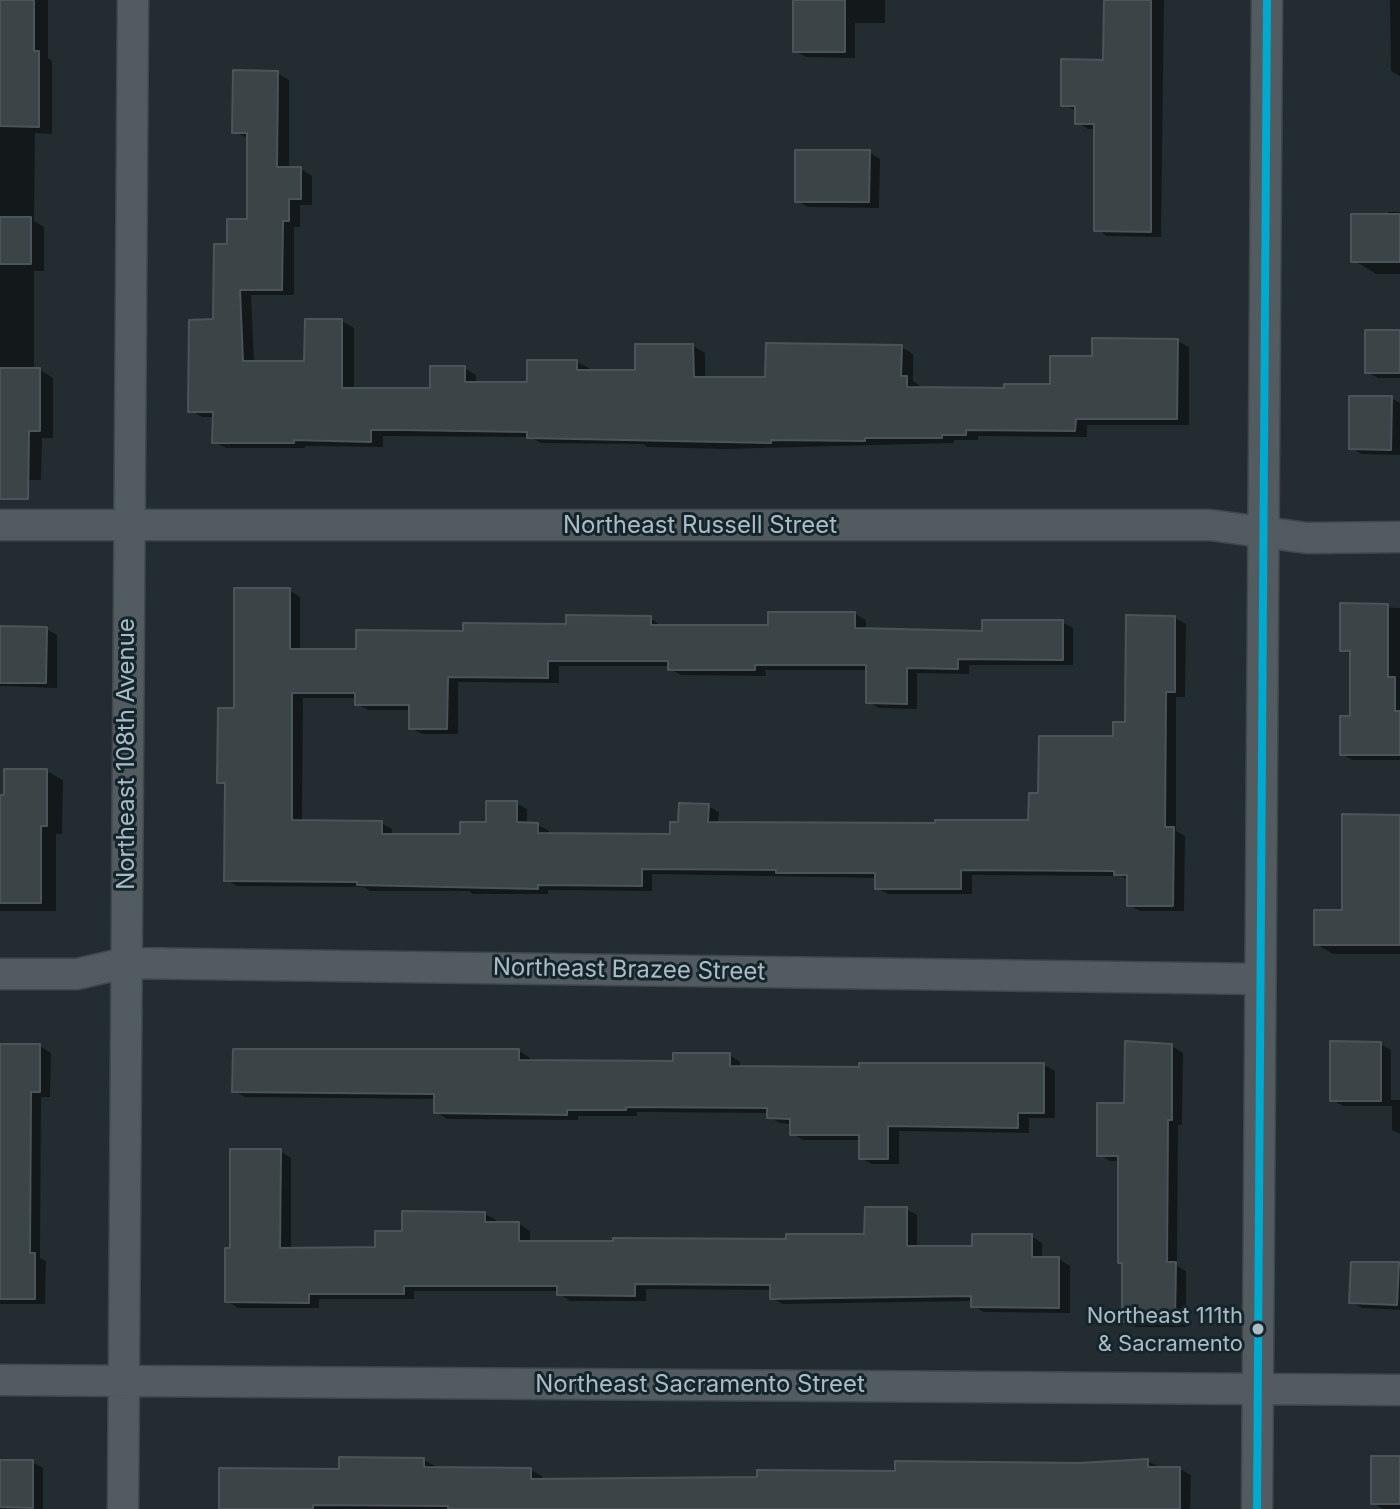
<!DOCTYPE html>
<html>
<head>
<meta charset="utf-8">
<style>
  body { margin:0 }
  canvas { display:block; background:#232d31 }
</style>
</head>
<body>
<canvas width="1400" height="1509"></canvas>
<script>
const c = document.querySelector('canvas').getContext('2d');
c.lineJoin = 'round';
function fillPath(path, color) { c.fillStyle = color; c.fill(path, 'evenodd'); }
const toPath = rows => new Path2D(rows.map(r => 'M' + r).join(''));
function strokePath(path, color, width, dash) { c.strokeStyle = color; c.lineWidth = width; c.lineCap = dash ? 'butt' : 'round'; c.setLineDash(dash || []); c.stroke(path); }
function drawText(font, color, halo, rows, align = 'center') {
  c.font = font + ' Inter,sans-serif'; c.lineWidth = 6; c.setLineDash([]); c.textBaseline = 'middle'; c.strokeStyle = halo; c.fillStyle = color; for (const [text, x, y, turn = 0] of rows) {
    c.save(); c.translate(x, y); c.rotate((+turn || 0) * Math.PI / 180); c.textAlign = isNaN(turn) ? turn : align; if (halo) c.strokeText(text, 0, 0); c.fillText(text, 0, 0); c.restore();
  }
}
const shadow = toPath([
  [0,0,48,0,48,58,52,61,52,134,35,133,34,221,44,227,44,271,34,271,34,370,40,370,53,378,53,438,42,438,41,480,8,480,0,476],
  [795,0,885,0,885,23,855,23,855,58,806,57,795,51],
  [1106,0,1164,0,1161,237,1107,236,1096,229,1096,129,1088,129,1077,122,1077,111,1063,105,1105,62],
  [1390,0,1400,0,1400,76,1391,71],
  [277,73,289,80,289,169,301,169,312,176,312,205,300,205,300,227,294,227,294,295,251,295,254,363,306,363,342,321,354,328,354,390,432,390,464,368,476,375,476,384,529,384,577,362,589,368,589,372,637,372,693,346,705,353,705,379,767,379,901,347,913,354,913,381,919,385,919,390,1006,391,1052,386,1094,358,1177,341,1189,347,1189,425,1087,425,1087,437,978,436,978,440,954,440,954,443,723,449,648,447,643,444,541,443,530,437,383,436,383,447,305,446,305,448,226,448,214,442,215,417,202,417,190,410,215,321,229,246,249,221,249,139,234,132],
  [869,152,880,159,879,208,808,207,797,201],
  [1388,212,1400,212,1400,274,1376,274,1353,260,1388,216],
  [1400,332,1400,378,1378,378,1367,372],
  [1391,398,1400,403,1400,455,1362,454,1351,448],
  [289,590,300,597,300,651,358,651,465,633,651,618,662,627,770,627,855,614,866,620,866,630,984,633,1062,622,1073,628,1073,665,969,665,969,674,917,673,917,709,879,708,868,702,868,670,765,670,766,676,681,675,670,669,670,666,559,666,559,683,458,682,458,734,422,734,411,728,411,710,368,710,357,704,357,698,303,698,302,822,381,823,392,829,392,836,462,836,488,824,516,803,527,809,527,825,538,825,549,831,549,835,672,836,680,824,708,806,719,812,718,824,937,825,1030,822,1040,795,1115,738,1127,724,1175,618,1186,624,1185,697,1176,697,1176,831,1185,836,1184,911,1140,911,1129,905,1129,880,1121,876,972,875,972,894,888,894,877,888,877,878,652,874,652,891,548,890,548,894,473,894,469,891,370,891,364,887,237,886,226,880,227,786,219,782,236,710],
  [1342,605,1400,608,1400,760,1352,760,1342,754,1352,718,1352,655,1342,650],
  [0,628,46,629,57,635,57,688,0,686],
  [47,771,63,780,62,834,56,834,56,911,0,911,0,797,6,797],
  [1400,817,1400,954,1333,954,1316,944,1344,912],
  [1380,1044,1391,1050,1391,1100,1400,1100,1400,1134,1392,1130,1392,1106,1343,1106,1332,1100],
  [0,1046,40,1046,51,1053,50,1097,41,1097,40,1258,46,1261,45,1304,0,1304],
  [1172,1046,1183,1053,1182,1125,1178,1125,1177,1266,1186,1271,1186,1327,1135,1327,1124,1320,1124,1265,1120,1262,1120,1161,1110,1161,1099,1154],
  [519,1051,530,1058,530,1062,675,1063,730,1055,740,1062,740,1068,861,1069,1044,1065,1055,1071,1055,1118,1029,1118,1029,1133,899,1131,899,1164,872,1164,861,1158,861,1140,803,1140,792,1134,792,1124,780,1123,769,1117,769,1113,637,1112,637,1116,578,1116,578,1120,447,1119,436,1112,436,1099,245,1097,234,1091],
  [280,1151,291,1158,291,1250,377,1248,404,1233,485,1214,496,1220,496,1224,519,1224,530,1231,530,1243,788,1241,866,1236,906,1209,917,1215,917,1248,974,1248,1031,1236,1042,1243,1042,1259,1059,1259,1070,1266,1070,1313,984,1312,973,1306,973,1301,783,1304,772,1298,772,1290,646,1289,646,1301,570,1301,559,1294,559,1291,414,1291,414,1299,319,1299,319,1308,238,1308,227,1301,232,1250],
  [1353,1264,1400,1265,1400,1310,1362,1308,1351,1302],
  [1400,1458,1400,1509,1383,1509,1373,1503],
  [424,1460,435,1466,435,1469,531,1470,542,1476,542,1481,663,1481,897,1473,1148,1461,1159,1467,1180,1469,1191,1475,1190,1509,221,1509,341,1471],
  [0,1462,32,1462,43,1468,43,1509,0,1509]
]);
const building = toPath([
  [0,0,34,0,34,51,39,51,39,127,0,126,0,0],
  [793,0,845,0,845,52,793,52,793,0],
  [1104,0,1151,0,1151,232,1094,231,1094,124,1075,124,1075,106,1061,106,1061,59,1103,60,1104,0],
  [233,70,278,71,277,167,301,167,301,199,289,199,289,221,283,221,282,290,240,290,243,361,304,361,305,319,342,319,342,388,430,388,430,366,465,366,465,382,527,382,527,360,577,360,577,370,635,370,635,344,693,344,694,377,765,377,766,343,902,345,901,376,907,376,907,387,1004,388,1004,384,1050,384,1050,356,1092,356,1092,338,1178,339,1177,419,1076,419,1075,431,966,430,966,435,942,435,942,438,865,438,865,441,771,440,771,443,527,438,527,432,401,430,371,430,371,442,294,440,294,443,212,443,213,412,188,412,189,320,213,319,214,244,227,244,227,219,247,219,247,133,232,133,233,70],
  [795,150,870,150,869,202,795,202,795,150],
  [1351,214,1400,214,1400,262,1351,262,1351,214],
  [0,217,31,217,31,264,0,264,0,217],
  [1365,330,1400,330,1400,373,1365,373,1365,330],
  [0,368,40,368,40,431,29,431,28,499,0,499,0,368],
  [1349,396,1392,396,1391,450,1349,449,1349,396],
  [234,588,290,588,290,649,356,649,356,630,463,631,463,623,566,624,566,615,651,616,651,625,768,625,768,612,855,612,855,628,982,631,982,620,1063,620,1063,660,958,659,958,669,907,668,907,704,866,703,866,665,755,665,755,670,668,670,668,661,548,661,548,678,448,677,447,729,409,729,409,705,355,705,355,693,292,693,292,820,382,821,382,834,460,834,460,822,486,822,486,801,517,801,517,822,538,823,538,833,670,834,670,822,678,822,679,803,709,804,708,822,935,823,935,820,1028,820,1029,793,1038,793,1039,736,1113,736,1113,722,1125,722,1126,615,1175,616,1175,692,1166,692,1165,827,1174,827,1173,906,1127,906,1127,875,1114,875,1114,871,961,870,961,889,875,889,875,873,776,873,776,870,642,869,642,886,538,885,538,889,357,885,357,882,224,881,225,783,217,783,218,708,234,708,234,588],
  [1340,603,1388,604,1388,677,1395,677,1395,711,1400,711,1400,755,1340,755,1340,716,1350,716,1350,651,1340,651,1340,603],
  [0,626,47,627,46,683,0,683,0,626],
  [4,769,47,769,47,826,41,826,41,903,0,903,0,795,4,795,4,769],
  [1342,814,1400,815,1400,945,1314,945,1314,910,1342,910,1342,814],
  [1125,1041,1172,1044,1172,1120,1168,1120,1167,1262,1176,1262,1175,1322,1122,1322,1122,1263,1118,1263,1118,1156,1097,1156,1097,1103,1124,1103,1125,1041],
  [1330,1041,1381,1042,1381,1101,1330,1101,1330,1041],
  [0,1044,40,1044,40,1092,31,1092,30,1253,35,1253,35,1299,0,1299,0,1044],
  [233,1049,519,1049,519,1060,673,1061,673,1053,730,1053,730,1066,859,1067,859,1063,1044,1063,1044,1113,1018,1113,1018,1128,888,1126,888,1159,859,1159,859,1135,790,1135,790,1119,767,1118,767,1108,626,1107,626,1110,567,1110,567,1115,434,1113,434,1094,232,1092,233,1049],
  [230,1149,281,1149,280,1248,375,1247,375,1231,402,1231,402,1211,485,1212,485,1222,519,1222,519,1241,613,1241,613,1238,786,1239,786,1234,864,1234,865,1207,907,1207,907,1246,972,1246,972,1234,1032,1234,1032,1257,1059,1257,1059,1308,971,1307,971,1296,770,1299,770,1285,635,1284,635,1296,557,1295,557,1286,404,1286,404,1294,309,1294,309,1303,225,1302,225,1248,230,1248,230,1149],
  [1351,1262,1399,1262,1397,1305,1349,1303,1351,1262],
  [1371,1456,1400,1456,1400,1504,1371,1504,1371,1456],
  [339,1457,424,1458,424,1467,531,1468,531,1479,757,1477,757,1470,895,1471,895,1461,1079,1463,1148,1459,1148,1467,1180,1467,1180,1509,448,1509,448,1506,313,1505,313,1509,219,1509,219,1468,339,1469,339,1457],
  [0,1460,33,1460,33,1508,0,1507,0,1460]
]);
const minor = toPath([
  [0,525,1210,525,1307,538,1400,537],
  [0,974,77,974,125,963,1259,979],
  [0,1380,1400,1390],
  [123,1509,133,0],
  [1257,1509,1267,0]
]);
const bus1 = toPath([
  [1257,1509,1267,0]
]);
const markers = [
  [1258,1329,7,"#aabcc5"]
];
const busNames = [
  ["Northeast 111th",1243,1316],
  ["& Sacramento",1243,1344]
];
const streetNames = [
  ["Northeast Russell Street",700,526],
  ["Northeast 108th Avenue",127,754,-90],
  ["Northeast Brazee Street",629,970,1],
  ["Northeast Sacramento Street",700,1385]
];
fillPath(shadow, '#0007');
fillPath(building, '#3b4447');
strokePath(building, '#4a545a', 2);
strokePath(minor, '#41484c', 33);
strokePath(minor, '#525b60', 30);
strokePath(bus1, '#00a9ce', 8);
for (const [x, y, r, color] of markers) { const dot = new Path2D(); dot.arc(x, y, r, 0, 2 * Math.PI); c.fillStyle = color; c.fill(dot); strokePath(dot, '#16252b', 3); }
drawText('22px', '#aabcc5', '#16252b', busNames, 'right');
drawText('24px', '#aabcc5', '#16252b', streetNames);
</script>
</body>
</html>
